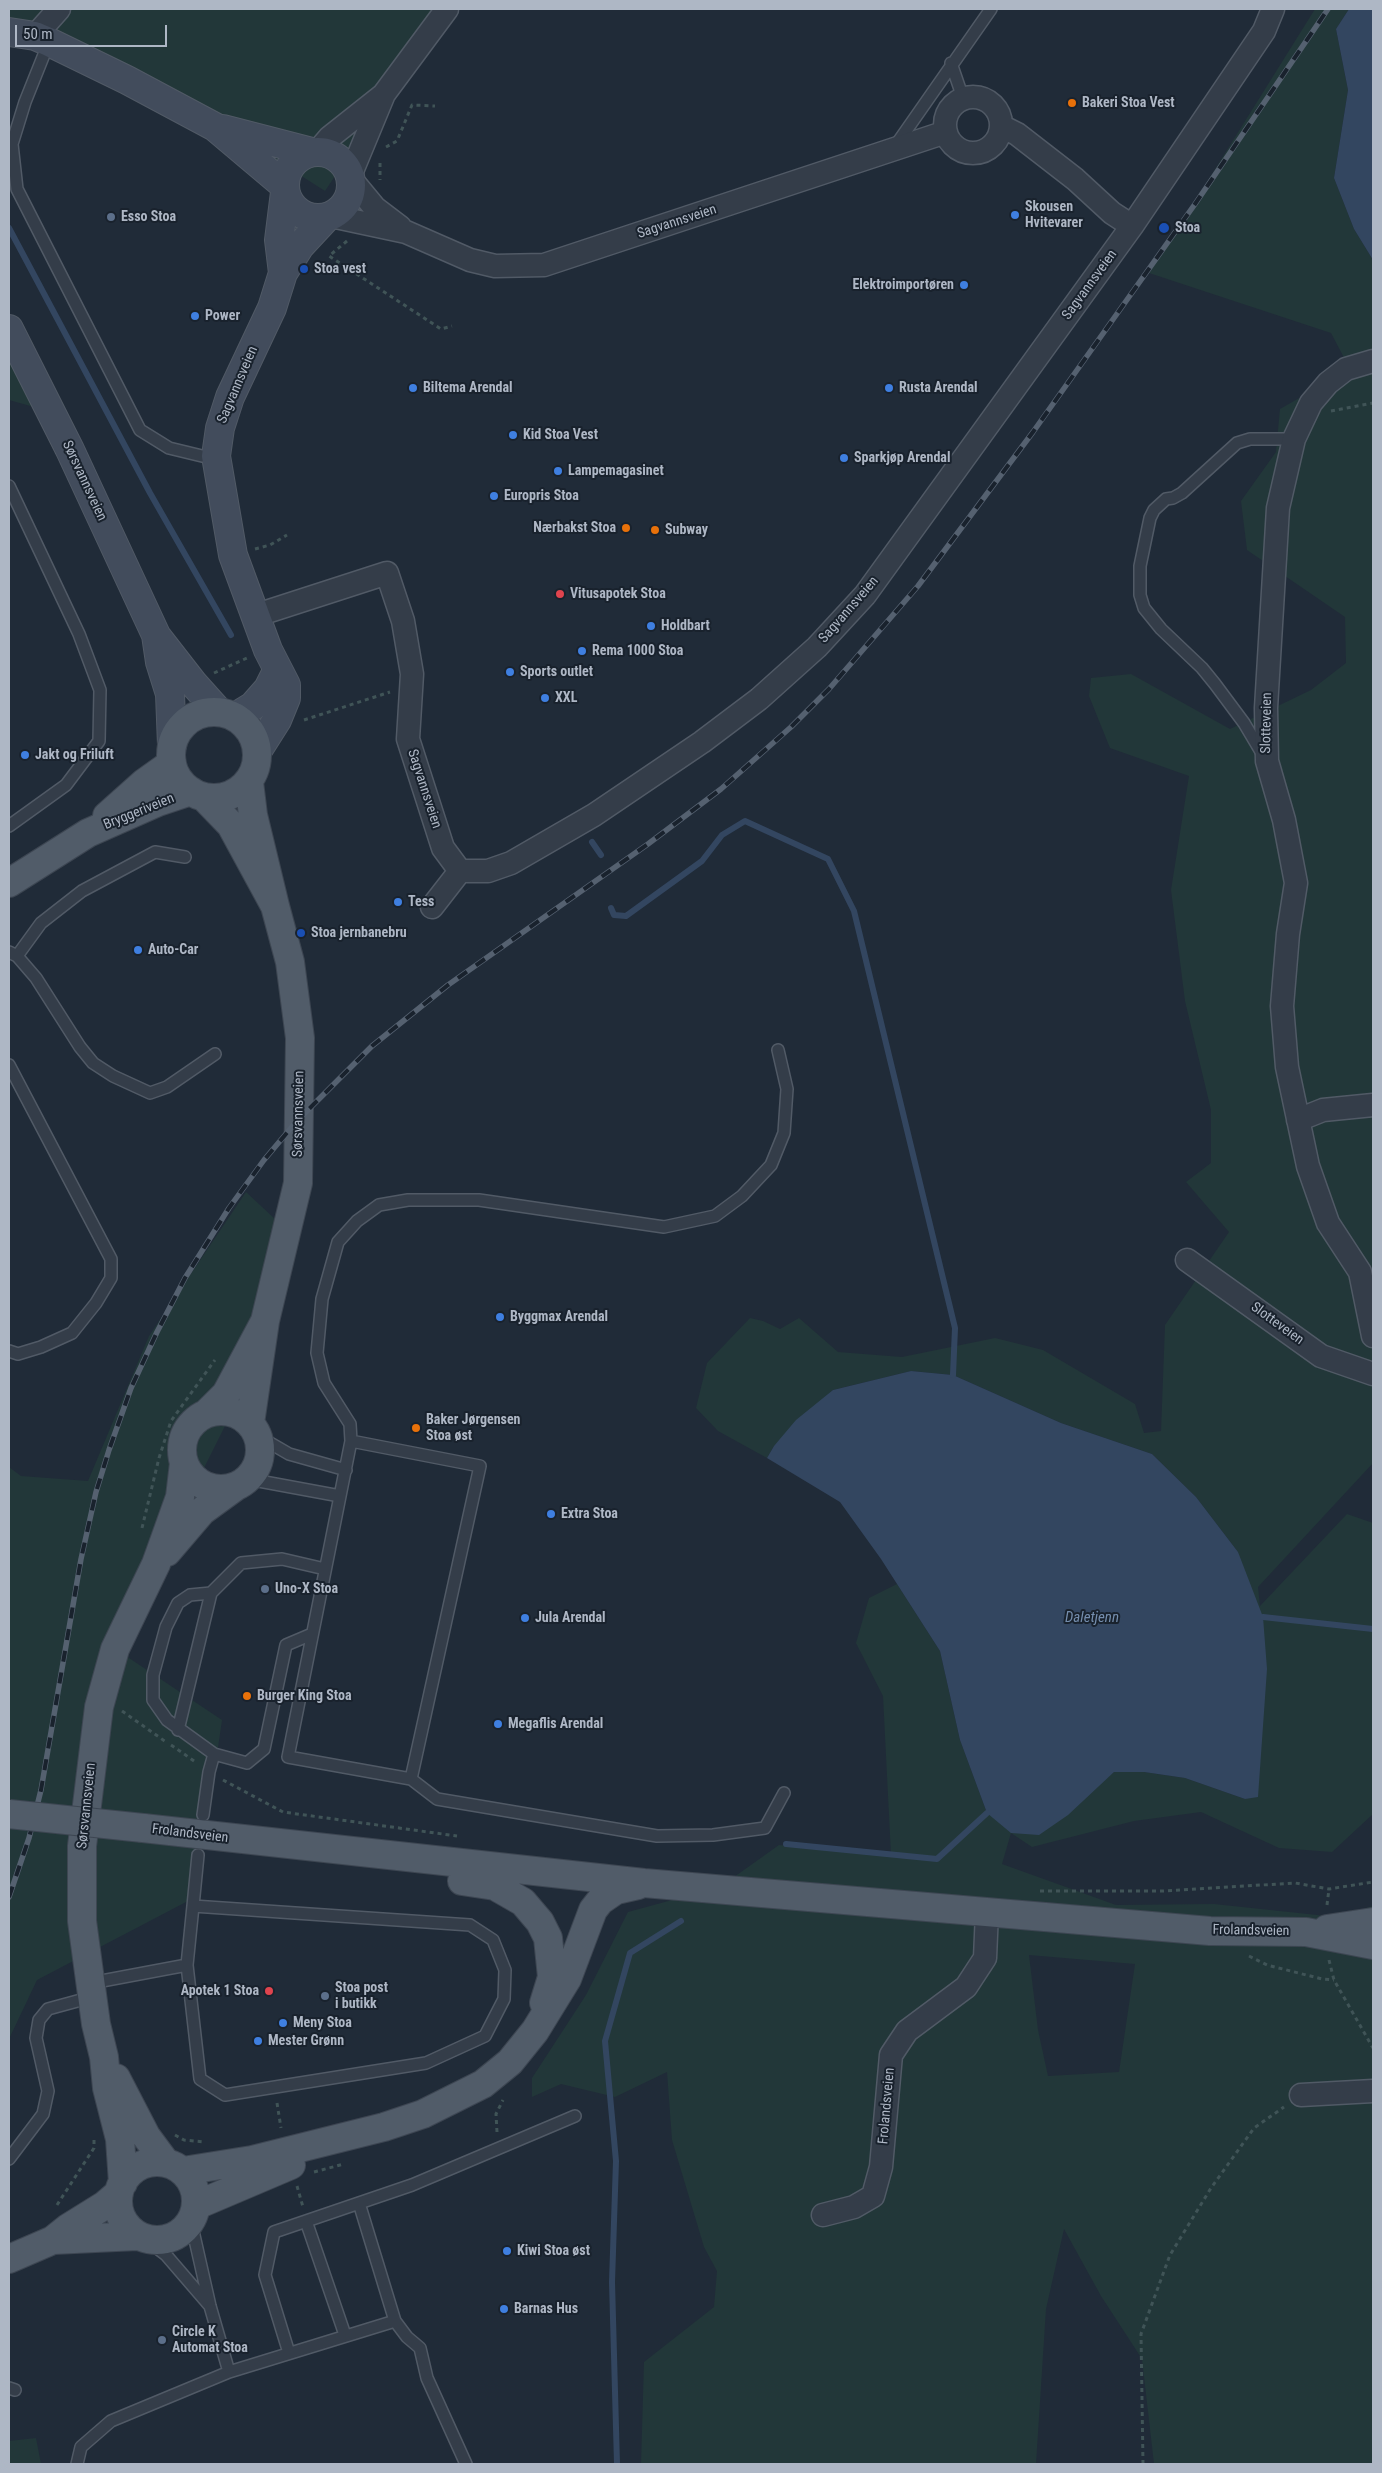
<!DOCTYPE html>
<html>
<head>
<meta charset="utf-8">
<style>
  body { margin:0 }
  #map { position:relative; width:1382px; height:2473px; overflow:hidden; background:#202b38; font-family:"Roboto Condensed",sans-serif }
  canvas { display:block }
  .frame { position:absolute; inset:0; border:10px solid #aeb7c5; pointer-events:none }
  .scale { position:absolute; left:15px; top:25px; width:152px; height:22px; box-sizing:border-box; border:2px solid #aeb7c5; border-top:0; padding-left:6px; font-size:15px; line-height:18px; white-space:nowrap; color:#aeb7c5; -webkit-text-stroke:4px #19222d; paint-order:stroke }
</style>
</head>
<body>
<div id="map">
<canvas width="1382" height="2473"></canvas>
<div class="frame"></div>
<div class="scale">50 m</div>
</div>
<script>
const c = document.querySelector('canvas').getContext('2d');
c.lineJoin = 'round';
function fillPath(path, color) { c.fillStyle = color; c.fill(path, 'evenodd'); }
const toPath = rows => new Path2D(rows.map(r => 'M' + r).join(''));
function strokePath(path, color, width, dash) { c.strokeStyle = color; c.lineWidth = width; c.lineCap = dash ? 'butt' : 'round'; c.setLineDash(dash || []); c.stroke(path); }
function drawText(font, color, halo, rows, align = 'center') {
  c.font = font + ' "Roboto Condensed",sans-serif'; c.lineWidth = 4; c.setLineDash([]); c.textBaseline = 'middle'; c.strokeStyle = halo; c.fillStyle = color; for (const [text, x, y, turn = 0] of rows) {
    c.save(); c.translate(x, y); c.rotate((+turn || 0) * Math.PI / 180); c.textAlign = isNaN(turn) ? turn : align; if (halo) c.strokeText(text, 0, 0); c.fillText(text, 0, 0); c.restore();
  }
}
const green = toPath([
  [9,9,447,9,325,191,199,111,9,41],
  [1315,9,1349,9,1336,29,1348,90,1334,178,1354,229,1373,260,1373,1463,1258,1587,1260,1606,1347,1514,1373,1523,1373,1814,1332,1852,1279,1848,1201,1812,1134,1821,1032,1847,1011,1833,1002,1864,1116,1905,1214,1904,1336,1917,1373,1906,1373,2464,1154,2464,1142,2359,1101,2296,1064,2229,1046,2309,1036,2464,641,2464,644,2362,714,2307,717,2271,704,2247,672,2140,667,2072,615,2097,561,2084,532,2097,532,2078,586,1995,628,1912,720,1887,779,1845,891,1855,883,1696,856,1643,869,1598,897,1584,940,1651,960,1740,987,1813,1106,1778,1114,1772,1144,1772,1185,1778,1245,1799,1238,1552,1196,1497,1152,1454,1061,1423,953,1375,911,1371,833,1390,774,1446,767,1458,718,1431,696,1408,707,1363,750,1318,763,1321,780,1329,799,1318,838,1352,902,1357,995,1338,1043,1350,1135,1404,1144,1433,1161,1431,1165,1325,1229,1232,1186,1182,1211,1163,1211,1110,1185,1001,1171,890,1189,776,1110,748,1089,696,1091,678,1131,674,1230,729,1311,690,1346,663,1345,617,1247,550,1241,501,1276,452,1280,409,1350,369,1331,333,1146,272,1174,235],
  [1029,1955,1135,1964,1119,2072,1048,2076,1038,2030],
  [9,345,41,409,9,400],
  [246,1192,290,1233,273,1330,149,1578,120,1652,222,1720,205,1837,188,1901,37,1980,9,2039,9,1467,21,1476,88,1481,149,1336],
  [36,2438,41,2464,9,2464,9,2441]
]);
const water = toPath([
  [1349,9,1373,9,1373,260,1354,229,1334,178,1348,90,1336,29],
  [911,1371,953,1375,1061,1423,1152,1454,1196,1497,1238,1552,1263,1617,1267,1669,1258,1797,1245,1799,1185,1778,1144,1772,1114,1772,1068,1815,1039,1835,1011,1833,987,1813,960,1740,940,1651,881,1559,840,1502,767,1458,774,1446,796,1420,833,1390]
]);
const stream = toPath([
  [9,228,150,493,231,635],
  [592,842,601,855],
  [611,908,614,915,626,916,702,861,722,835,745,821,828,859,854,911,955,1328,953,1375],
  [1263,1617,1373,1629],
  [786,1844,937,1859,987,1813],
  [617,2464,612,2282,616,2161,605,2041,630,1953,681,1921]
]);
const path = toPath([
  [386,147,397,141,412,105,435,106],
  [380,163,380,180],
  [347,241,329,256,441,329,452,326],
  [1331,411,1373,403],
  [255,549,270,545,287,535],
  [214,673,247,658],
  [304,720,390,692],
  [142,1528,159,1458,171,1421,215,1360],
  [122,1711,166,1742],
  [171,1745,197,1763],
  [223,1780,283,1812,457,1836],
  [1040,1891,1162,1891,1295,1883,1329,1889,1373,1882],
  [1327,1905,1329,1889],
  [1249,1956,1267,1965,1322,1979,1334,1980],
  [1329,1960,1334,1980,1373,2048],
  [277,2103,281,2128],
  [497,2132,496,2114,503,2100],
  [175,2135,184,2140,205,2142],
  [314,2172,344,2164],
  [297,2186,303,2207],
  [57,2205,94,2148,94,2140],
  [1143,2464,1141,2334,1170,2255,1211,2188,1254,2128,1284,2107]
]);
const lane = toPath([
  [49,42,25,102,12,144,17,189,140,430,169,448,202,456,216,456],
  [951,63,963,98],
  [896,145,991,9],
  [9,486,79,634,100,690,99,741,66,785,9,826],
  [1263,755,1244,723,1215,684,1202,668,1161,629,1144,608,1140,595,1140,566,1150,518,1154,510,1166,499,1173,498,1182,493,1237,443,1250,439,1294,439],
  [9,952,17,956,36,978,80,1047,93,1063,113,1076,150,1093,167,1087,215,1054],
  [17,956,41,923,82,891,155,852,185,857],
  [778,1050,787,1089,784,1133,771,1165,742,1196,715,1216,664,1227,479,1200,408,1200,379,1205,357,1221,338,1242,322,1299,317,1353,324,1383,350,1424,351,1441,288,1757,411,1779,437,1799,657,1836,713,1835,765,1828,784,1793],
  [9,1065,111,1259,111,1278,96,1303,72,1333,41,1347,18,1354,9,1351],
  [258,1436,289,1454,346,1470],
  [351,1441,480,1466,411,1779],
  [248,1479,340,1496],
  [211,1593,190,1595,178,1603,166,1627,153,1675,153,1700,167,1720,214,1754,247,1763,264,1749,286,1645,312,1634],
  [178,1730,211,1593,241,1563,282,1559,325,1569],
  [203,1815,209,1772,214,1754],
  [193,1906,470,1925,493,1940,505,1970,504,1999,485,2036,426,2063,225,2095,200,2079,187,1965,193,1906,198,1855],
  [91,1983,187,1965],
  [9,2159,43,2114,48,2091,36,2038,39,2020,48,2009,92,1997],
  [359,2203,395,2321],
  [306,2221,345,2335],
  [191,2222,210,2306,229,2372],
  [145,2239,166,2255,209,2305],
  [289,2353,265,2275,274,2232,412,2185,575,2116],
  [9,2388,15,2390],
  [77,2464,81,2447,111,2421,229,2372,395,2321,407,2337,420,2348,427,2378,466,2464]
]);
const street = toPath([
  [35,36,59,9],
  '945 125a28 28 0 1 1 56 0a28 28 0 1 1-56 0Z',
  [1001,126,1017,134,1075,179,1112,213,1132,226],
  [318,151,330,137,383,95],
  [350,176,384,94,447,9],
  [351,179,375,208,400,227],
  [331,216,406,232,470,260,495,266,544,265,946,132],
  [1373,361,1346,369,1328,383,1311,403,1294,439,1278,508,1266,708,1267,761,1284,820,1296,883,1288,934,1282,1006,1287,1067,1308,1166,1328,1223,1360,1272,1373,1336],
  [254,616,387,573,403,621,412,674,408,739,443,848,460,871,488,871,511,863,594,815,702,742,759,699,817,647,865,595,1132,226,1264,31,1273,9],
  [432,907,460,871],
  [1298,1120,1323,1110,1373,1105],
  [1187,1260,1321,1356,1373,1374],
  [1301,2095,1373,2091],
  [823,2215,854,2207,873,2196,881,2167,891,2055,907,2031,966,1987,985,1958,987,1912]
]);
const secondary = toPath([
  [9,32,35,36,49,42,127,80,215,127,285,186],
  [223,129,312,152],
  '285 185a33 33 0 1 1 66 0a33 33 0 1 1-66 0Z',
  [283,273,279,240,285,192],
  [9,329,70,450,156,635,160,662,170,694,172,745],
  [158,638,193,683,219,712],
  [235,717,253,706,268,689,277,671],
  [258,750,277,720,286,698,286,685,268,650,233,555,216,456,220,428,230,397,272,308,283,273,300,246,327,217]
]);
const primary = toPath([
  '171 755a43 43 0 1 1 86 0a43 43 0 1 1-86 0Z',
  [204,797,231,825,275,906,253,815,249,782],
  [107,816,144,783,172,763],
  [9,883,88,833,158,802,191,791],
  [265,1321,298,1183,300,1038,290,962,275,906],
  '182 1450a39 39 0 1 1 78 0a39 39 0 1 1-78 0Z',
  [208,1412,226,1394,265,1321,250,1423],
  [167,1552,202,1511,235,1487],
  [143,1828,644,1883,1210,1931,1306,1932,1373,1945],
  [462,1881,495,1886,523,1902,540,1922,548,1938,552,1977,544,2003],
  [1327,1929,1373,1922],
  [116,2078,146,2136,166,2163],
  '118 2201a39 39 0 1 1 78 0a39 39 0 1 1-78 0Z',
  [183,2171,252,2160,384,2127,423,2114,483,2084,510,2062,535,2031,567,1979,593,1910,600,1901,616,1890,638,1885],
  [123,2183,120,2139,107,2088,104,2057,96,2024,82,1921,82,1846,99,1707,115,1649,156,1564,180,1497,184,1463],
  [197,2205,291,2165],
  [53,2240,68,2228,105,2205,119,2193],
  [9,2259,53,2240,137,2236]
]);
const rail = toPath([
  [9,1897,29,1838,41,1790,81,1559,96,1492,109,1450,131,1388,157,1332,185,1278,229,1208,264,1160,296,1122,372,1046,448,985,648,844,721,789,791,727,829,689,918,586,1033,432,1195,204,1328,9]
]);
const primaryBridge = toPath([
  [9,1814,143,1828]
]);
const markers = [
  [1072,103,5,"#e8710a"],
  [1015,215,5,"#3f7fe0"],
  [111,217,5,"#5c6f8a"],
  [1164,228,6,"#1a4fb4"],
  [304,269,5,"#1a4fb4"],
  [964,285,5,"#3f7fe0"],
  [195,316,5,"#3f7fe0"],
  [413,388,5,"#3f7fe0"],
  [889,388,5,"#3f7fe0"],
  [513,435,5,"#3f7fe0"],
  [844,458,5,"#3f7fe0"],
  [558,471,5,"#3f7fe0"],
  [494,496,5,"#3f7fe0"],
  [626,528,5,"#e8710a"],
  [655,530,5,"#e8710a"],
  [560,594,5,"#e0444e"],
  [651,626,5,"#3f7fe0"],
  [582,651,5,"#3f7fe0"],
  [510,672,5,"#3f7fe0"],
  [545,698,5,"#3f7fe0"],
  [25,755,5,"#3f7fe0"],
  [398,902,5,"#3f7fe0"],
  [301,933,5,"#1a4fb4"],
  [138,950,5,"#3f7fe0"],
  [500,1317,5,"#3f7fe0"],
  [416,1428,5,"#e8710a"],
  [551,1514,5,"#3f7fe0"],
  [265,1589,5,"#5c6f8a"],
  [525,1618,5,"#3f7fe0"],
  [247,1696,5,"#e8710a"],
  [498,1724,5,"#3f7fe0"],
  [269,1991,5,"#e0444e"],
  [325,1996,5,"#5c6f8a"],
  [283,2023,5,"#3f7fe0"],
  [258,2041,5,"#3f7fe0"],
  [507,2251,5,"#3f7fe0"],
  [504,2309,5,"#3f7fe0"],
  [162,2340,5,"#5c6f8a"]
];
const poiNames = [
  ["Bakeri Stoa Vest",1082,103],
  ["Skousen",1025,207],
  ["Hvitevarer",1025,223],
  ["Esso Stoa",121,217],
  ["Stoa",1175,228],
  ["Stoa vest",314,269],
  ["Elektroimportøren",954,285,"right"],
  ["Power",205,316],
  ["Biltema Arendal",423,388],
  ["Rusta Arendal",899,388],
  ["Kid Stoa Vest",523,435],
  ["Sparkjøp Arendal",854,458],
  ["Lampemagasinet",568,471],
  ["Europris Stoa",504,496],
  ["Nærbakst Stoa",616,528,"right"],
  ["Subway",665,530],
  ["Vitusapotek Stoa",570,594],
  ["Holdbart",661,626],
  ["Rema 1000 Stoa",592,651],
  ["Sports outlet",520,672],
  ["XXL",555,698],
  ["Jakt og Friluft",35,755],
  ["Tess",408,902],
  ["Stoa jernbanebru",311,933],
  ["Auto-Car",148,950],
  ["Byggmax Arendal",510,1317],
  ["Baker Jørgensen",426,1420],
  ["Stoa øst",426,1436],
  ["Extra Stoa",561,1514],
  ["Uno-X Stoa",275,1589],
  ["Jula Arendal",535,1618],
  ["Burger King Stoa",257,1696],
  ["Megaflis Arendal",508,1724],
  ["Stoa post",335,1988],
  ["i butikk",335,2004],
  ["Apotek 1 Stoa",259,1991,"right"],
  ["Meny Stoa",293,2023],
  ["Mester Grønn",268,2041],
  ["Kiwi Stoa øst",517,2251],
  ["Barnas Hus",514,2309],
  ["Circle K",172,2332],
  ["Automat Stoa",172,2348]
];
const streetNames = [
  ["Sagvannsveien",677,222,-18],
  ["Sagvannsveien",1090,285,-54],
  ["Sagvannsveien",238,385,-67],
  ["Sørsvannsveien",84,481,65],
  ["Sagvannsveien",849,610,-49],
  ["Slotteveien",1267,723,-89],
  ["Sagvannsveien",424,789,72],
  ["Bryggeriveien",139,812,-22],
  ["Sørsvannsveien",299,1114,-89],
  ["Slotteveien",1277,1324,36],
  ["Sørsvannsveien",87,1806,-84],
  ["Frolandsveien",190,1834,7],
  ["Frolandsveien",1251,1931,1],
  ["Frolandsveien",887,2106,-85]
];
const waterNames = [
  ["Daletjenn",1092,1618]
];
fillPath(green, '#223739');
fillPath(water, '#334660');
strokePath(stream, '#334660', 6);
strokePath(lane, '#515a66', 14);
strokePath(street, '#515a66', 25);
strokePath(secondary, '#515a66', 30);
strokePath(primary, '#3d4652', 30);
strokePath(path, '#405457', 3, [4, 4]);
strokePath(lane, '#343d49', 11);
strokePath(street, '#343d49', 22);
strokePath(secondary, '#424c5c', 28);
strokePath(primary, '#515c69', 28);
strokePath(rail, '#556170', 5.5);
strokePath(rail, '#19222d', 4, [11]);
strokePath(primaryBridge, '#3d4652', 30, []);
strokePath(primaryBridge, '#515c69', 28);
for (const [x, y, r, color] of markers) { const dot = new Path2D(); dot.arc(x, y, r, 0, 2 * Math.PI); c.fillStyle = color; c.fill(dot); strokePath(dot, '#19222d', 2); }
drawText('bold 14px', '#aeb7c5', '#19222d', poiNames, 'left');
drawText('14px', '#aeb7c5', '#19222d', streetNames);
drawText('italic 15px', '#758eae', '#19222d', waterNames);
</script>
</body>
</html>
